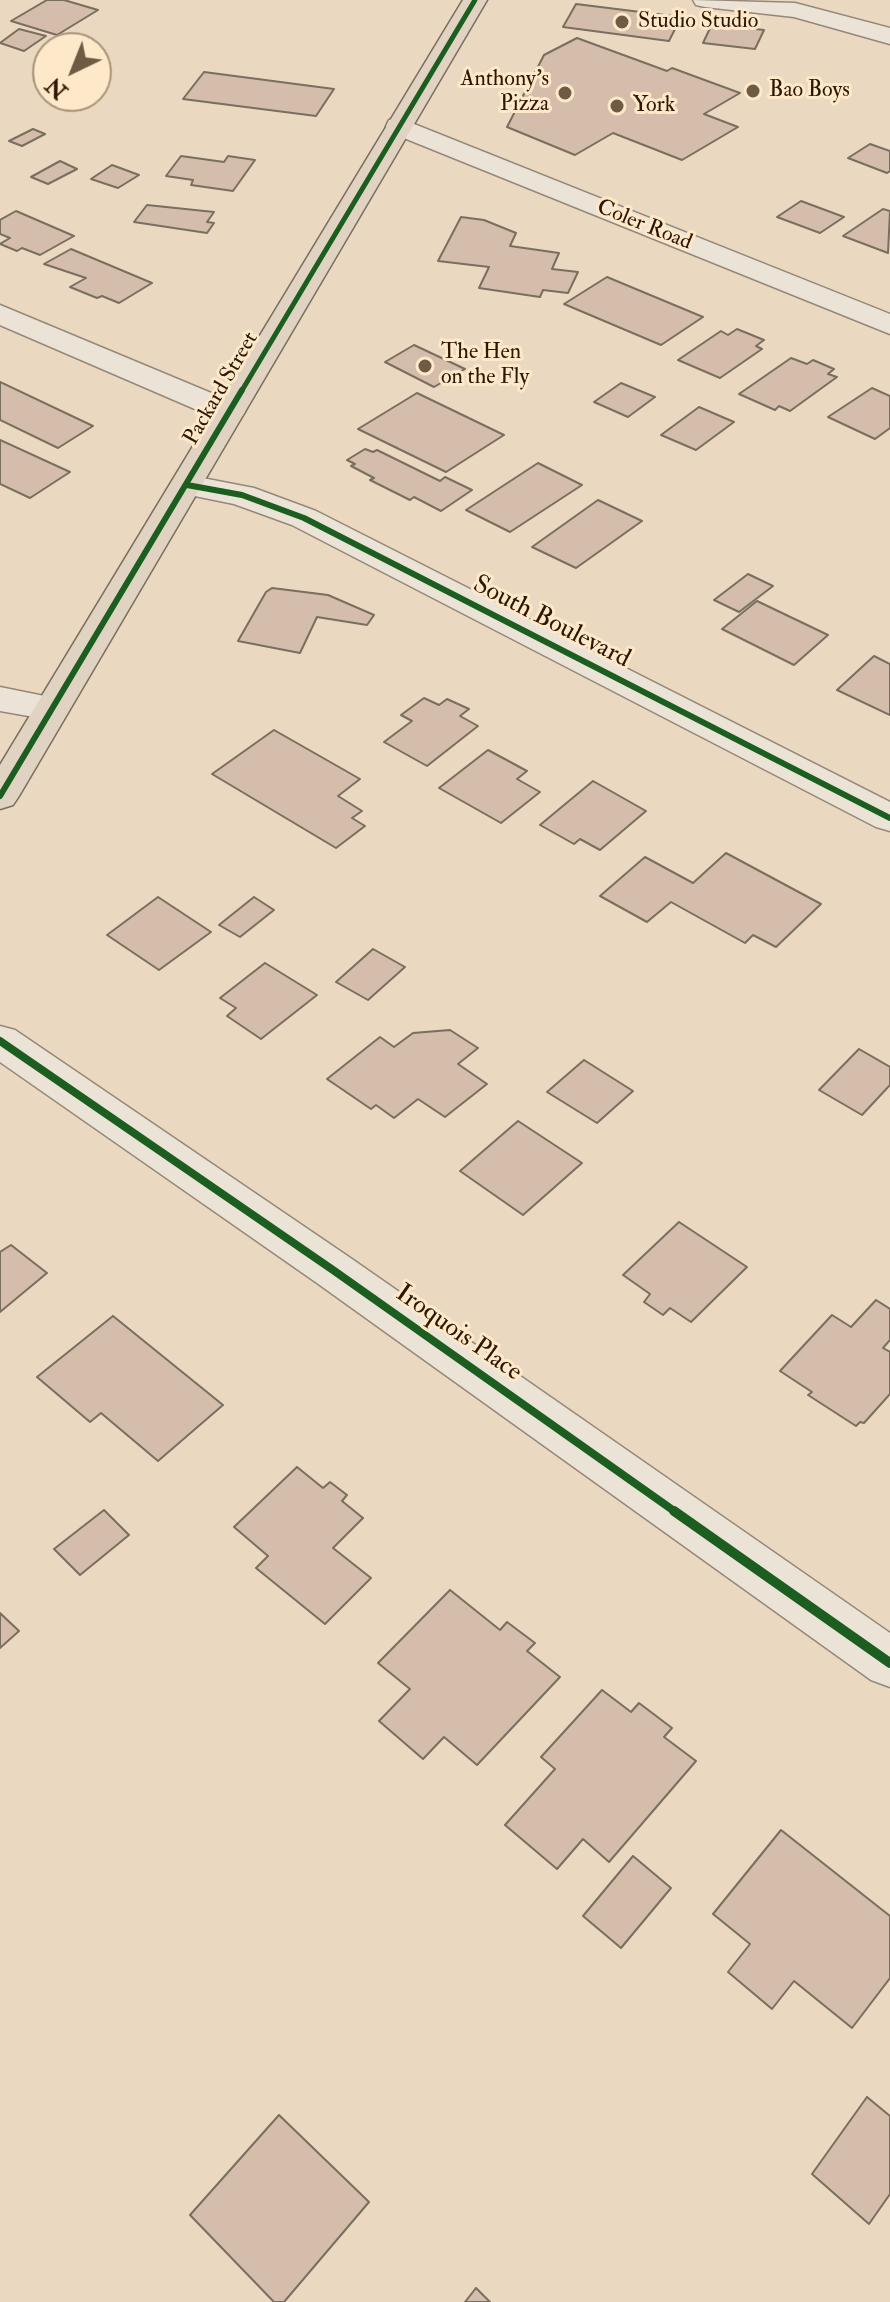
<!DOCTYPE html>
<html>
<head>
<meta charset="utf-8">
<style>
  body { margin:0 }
  #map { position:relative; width:890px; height:2302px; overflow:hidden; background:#ead8c0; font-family:"IM FELL Double Pica",serif }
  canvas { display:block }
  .north { position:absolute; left:32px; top:32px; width:80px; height:80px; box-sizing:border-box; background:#fde8ca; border:2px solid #aa947a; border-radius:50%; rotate:223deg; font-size:22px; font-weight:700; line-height:32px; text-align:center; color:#2d1602 }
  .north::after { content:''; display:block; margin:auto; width:28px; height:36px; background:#6f5a44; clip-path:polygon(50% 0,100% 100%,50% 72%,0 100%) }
</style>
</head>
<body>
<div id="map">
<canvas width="890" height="2302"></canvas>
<div class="north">N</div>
</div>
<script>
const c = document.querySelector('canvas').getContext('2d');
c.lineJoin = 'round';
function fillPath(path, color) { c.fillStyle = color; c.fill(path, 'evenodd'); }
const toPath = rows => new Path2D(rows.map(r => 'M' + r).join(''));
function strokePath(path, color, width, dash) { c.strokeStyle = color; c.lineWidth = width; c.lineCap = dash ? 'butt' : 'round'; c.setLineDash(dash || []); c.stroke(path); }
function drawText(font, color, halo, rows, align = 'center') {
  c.font = font + ' "IM FELL Double Pica",serif'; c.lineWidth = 6; c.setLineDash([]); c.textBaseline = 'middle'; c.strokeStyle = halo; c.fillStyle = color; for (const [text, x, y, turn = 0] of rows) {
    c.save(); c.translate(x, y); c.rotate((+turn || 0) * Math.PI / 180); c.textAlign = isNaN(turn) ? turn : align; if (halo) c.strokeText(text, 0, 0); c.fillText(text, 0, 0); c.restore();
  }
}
const building = toPath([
  [47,0,64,0,98,10,57,35,11,21,47,0],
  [576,4,681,17,669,41,563,27,576,4],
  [712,24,764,30,755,49,703,43,712,24],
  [19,29,46,36,24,51,0,43,19,29],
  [577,38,667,71,672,68,740,93,704,114,738,127,682,160,613,133,575,155,507,127,544,55,577,38],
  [204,72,334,89,316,116,183,99,204,72],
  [33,129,45,134,22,146,9,141,33,129],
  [870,144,890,151,890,171,887,173,848,158,870,144],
  [181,156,224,162,228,156,255,160,233,191,191,185,193,180,166,176,181,156],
  [60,161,77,169,48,184,31,177,60,161],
  [112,165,139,175,118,188,91,179,112,165],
  [801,201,844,217,820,233,777,217,801,201],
  [147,205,214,212,207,222,214,223,207,233,134,222,147,205],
  [883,209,890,211,888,253,843,236,883,209],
  [16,211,74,236,40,255,22,248,17,251,0,244,10,238,0,234,0,220,16,211],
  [461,217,484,220,516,233,510,246,559,253,552,269,578,272,568,293,543,290,540,297,479,288,489,267,438,261,461,217],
  [71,249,152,283,119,303,102,296,97,298,70,287,86,278,44,264,71,249],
  [607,277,703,317,661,345,564,304,607,277],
  [737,329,764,340,756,346,762,349,720,378,678,360,721,331,728,335,737,329],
  [414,345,465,369,434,387,385,362,414,345],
  [791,358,807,364,813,360,834,369,828,374,837,377,790,411,779,406,775,410,739,394,791,358],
  [0,382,93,426,58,448,0,420,0,382],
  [621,383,655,397,628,417,594,402,621,383],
  [872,388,890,396,890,428,875,439,828,417,872,388],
  [417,393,504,435,446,472,358,429,417,393],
  [699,407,734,422,696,450,661,435,699,407],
  [0,440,70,472,30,498,0,484,0,440],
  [365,449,373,452,377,450,440,481,445,477,472,490,441,511,414,497,410,500,370,480,374,478,351,466,355,464,347,460,365,449],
  [538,463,582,485,510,532,466,510,538,463],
  [598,500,642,521,576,568,532,547,598,500],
  [748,574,773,586,739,612,714,600,748,574],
  [272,588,328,595,374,615,367,625,317,617,300,653,238,641,266,592,272,588],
  [757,601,828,635,794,665,722,629,757,601],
  [874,656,890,664,890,715,837,690,874,656],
  [424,698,439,705,447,699,469,709,460,716,478,726,427,766,384,742,412,721,401,715,424,698],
  [274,730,360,779,338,796,362,811,352,818,365,826,336,848,212,774,274,730],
  [488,750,527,771,517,779,540,792,501,823,439,788,488,750],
  [593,781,646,811,600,850,580,839,574,844,540,825,593,781],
  [726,853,821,904,776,947,753,935,745,943,671,902,647,922,600,896,645,857,693,883,726,853],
  [158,897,211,932,159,970,107,935,158,897],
  [254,897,274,910,240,937,219,925,254,897],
  [373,949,405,967,368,1000,336,982,373,949],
  [265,963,317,995,261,1039,227,1016,236,1008,220,998,265,963],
  [450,1030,478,1048,458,1064,487,1084,445,1117,418,1099,394,1118,376,1105,371,1109,327,1079,380,1037,394,1047,413,1033,450,1030],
  [859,1049,890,1067,890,1085,862,1115,819,1090,859,1049],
  [584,1060,633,1091,597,1123,547,1092,584,1060],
  [518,1121,582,1163,523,1215,460,1171,518,1121],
  [679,1222,747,1267,691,1322,670,1308,663,1315,644,1302,650,1294,623,1275,679,1222],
  [11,1245,47,1273,0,1312,0,1252,11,1245],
  [876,1300,890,1309,890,1340,883,1348,890,1352,890,1394,864,1423,860,1422,856,1426,808,1395,812,1392,780,1371,832,1315,851,1327,876,1300],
  [113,1316,223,1405,158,1461,101,1413,90,1422,37,1377,113,1316],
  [297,1467,323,1488,330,1482,347,1495,342,1501,363,1518,333,1548,371,1578,325,1624,256,1568,268,1556,234,1527,297,1467],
  [104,1510,129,1535,80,1575,54,1549,104,1510],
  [450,1590,500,1630,507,1622,535,1643,527,1651,560,1677,477,1765,444,1737,423,1759,379,1721,410,1689,378,1663,450,1590],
  [0,1613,19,1631,0,1648,0,1613],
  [602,1690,631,1712,639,1703,672,1728,664,1737,696,1761,609,1862,583,1839,557,1869,505,1825,555,1769,541,1757,602,1690],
  [781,1830,890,1916,890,1978,852,2028,794,1981,772,2009,728,1972,750,1944,713,1914,781,1830],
  [633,1856,671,1888,621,1948,583,1916,633,1856],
  [867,2097,890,2116,890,2194,869,2224,812,2174,867,2097],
  [279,2115,369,2202,284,2302,274,2302,190,2215,279,2115],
  [476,2288,490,2302,465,2302,476,2288]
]);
const minor = toPath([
  [693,0,795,3,890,28,890,44,794,17,705,7,696,5,693,0],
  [399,118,890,314,890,334,389,132,386,126,389,120,399,118],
  [0,305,240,405,245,412,240,419,229,421,218,419,0,325,0,305],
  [187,475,254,488,316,511,890,802,890,831,876,827,292,525,234,504,175,492,171,485,175,478,187,475],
  [0,687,64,700,69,708,64,716,51,720,0,711,0,687],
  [0,1026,15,1030,349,1257,890,1633,890,1687,871,1680,317,1283,0,1062,0,1026]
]);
const major = toPath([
  [463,0,487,0,19,796,13,805,0,809,0,765,463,0]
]);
const cyclewayFar3 = toPath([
  [241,392,475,0]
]);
const cyclewayFar2 = toPath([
  [187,485,242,495,304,518,890,818],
  [0,796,242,390]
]);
const cyclewayFar1 = toPath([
  [0,1041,333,1270,677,1513]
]);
const cycleway = toPath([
  [674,1511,890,1663]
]);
const markers = [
  [622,22,8,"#6f5a44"],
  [753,91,8,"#6f5a44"],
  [565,93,8,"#6f5a44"],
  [617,106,8,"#6f5a44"],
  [425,366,8,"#6f5a44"]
];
const farPoinames = [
  ["Studio Studio",638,22],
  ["Anthony's",549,80,"right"],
  ["Pizza",549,105,"right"],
  ["Bao Boys",769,91],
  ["York",633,106],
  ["The Hen",441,353],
  ["on the Fly",441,378]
];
const farStreetnames = [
  ["Coler Road",644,226,22],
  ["Packard Street",222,389,-60]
];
const streetNames = [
  ["South Boulevard",551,623,27],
  ["Iroquois Place",458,1334,35]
];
fillPath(building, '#d4beab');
strokePath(building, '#7a6e5f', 2);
strokePath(minor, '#958878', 3);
strokePath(major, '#7a6e5f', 3);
fillPath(minor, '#ece3d7');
fillPath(major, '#e0d3c2');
strokePath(cyclewayFar3, '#1b5e20', 5);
strokePath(cyclewayFar2, '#1b5e20', 6);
strokePath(cyclewayFar1, '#1b5e20', 8);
strokePath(cycleway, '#1b5e20', 10);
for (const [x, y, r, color] of markers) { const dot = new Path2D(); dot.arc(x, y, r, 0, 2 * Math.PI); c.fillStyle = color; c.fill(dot); strokePath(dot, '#fde8ca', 3); }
drawText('22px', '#2d1602', '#fde8ca', farPoinames, 'left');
drawText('22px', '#2d1602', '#fde8ca', farStreetnames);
drawText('26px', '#2d1602', '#fde8ca', streetNames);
</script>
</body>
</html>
